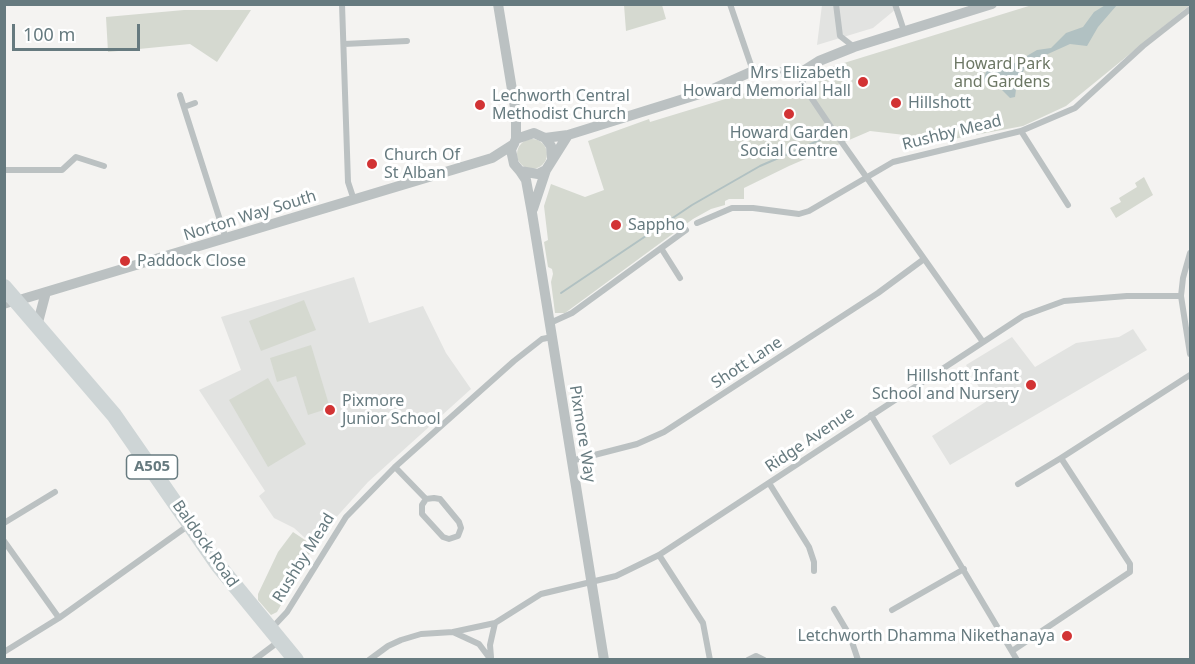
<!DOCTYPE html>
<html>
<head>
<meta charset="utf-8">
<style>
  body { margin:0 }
  #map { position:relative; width:1195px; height:664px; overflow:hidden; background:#f4f3f1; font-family:"Noto Sans",sans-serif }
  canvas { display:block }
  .frame { position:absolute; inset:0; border:6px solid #667a7f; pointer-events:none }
  .scale { position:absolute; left:12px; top:24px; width:128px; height:27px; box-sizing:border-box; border:3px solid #667a7f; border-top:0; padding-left:8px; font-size:18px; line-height:21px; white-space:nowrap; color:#667a7f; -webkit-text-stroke:4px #fff; paint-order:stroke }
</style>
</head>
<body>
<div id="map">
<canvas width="1195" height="664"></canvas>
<div class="frame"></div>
<div class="scale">100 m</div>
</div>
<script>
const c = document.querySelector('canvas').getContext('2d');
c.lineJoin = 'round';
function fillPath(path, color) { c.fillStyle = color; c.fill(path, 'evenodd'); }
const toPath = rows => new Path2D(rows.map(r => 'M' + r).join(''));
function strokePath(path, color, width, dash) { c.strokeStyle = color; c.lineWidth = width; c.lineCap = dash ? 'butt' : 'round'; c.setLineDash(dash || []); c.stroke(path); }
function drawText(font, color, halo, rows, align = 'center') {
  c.font = font + ' "Noto Sans",sans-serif'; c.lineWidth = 6; c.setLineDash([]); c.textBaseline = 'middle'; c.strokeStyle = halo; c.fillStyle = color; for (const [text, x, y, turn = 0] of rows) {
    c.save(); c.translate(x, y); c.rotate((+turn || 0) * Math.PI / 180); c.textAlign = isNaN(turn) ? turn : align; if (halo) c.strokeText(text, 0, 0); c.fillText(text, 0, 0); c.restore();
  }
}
const built = toPath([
  [822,5,895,5,896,9,873,28,817,45],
  [354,277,369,323,423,306,446,353,471,389,368,482,332,522,314,546,294,528,274,518,259,496,265,491,199,390,241,370,221,317],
  [1133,329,1147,350,950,465,932,436,987,401,966,365,1012,337,1035,367,1076,343,1119,337]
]);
const green = toPath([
  [624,5,662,5,666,19,626,31],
  [1032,5,1190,5,1066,106,1023,126,948,140,870,131,789,166,744,188,744,199,729,199,725,201,725,205,711,209,693,219,565,313,555,313,551,282,553,274,552,269,548,267,544,242,548,240,544,206,551,184,585,197,604,190,588,141,649,119,650,122,768,86,790,89,797,97,817,88,819,78,831,67],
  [184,10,251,10,217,62,190,44,108,52,106,17],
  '517 154a15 15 0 1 1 30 0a15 15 0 1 1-30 0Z',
  [1144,177,1153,195,1116,218,1110,208,1121,202,1119,198,1137,187,1135,183],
  [304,300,316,330,261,351,249,321],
  [311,345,330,408,308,415,296,376,277,382,270,358],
  [268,378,306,444,268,467,229,400],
  [293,532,314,546,277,612,271,615,258,600,258,594,278,552]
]);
const water = toPath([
  [1107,4,1117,5,1098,27,1087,46,1070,44,1028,63,1017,82,1015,97,1010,98,1002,90,990,87,983,81,987,69,1013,64,1037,50,1051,48,1066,33,1083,27,1094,12]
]);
const stream = toPath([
  [561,293,692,205,760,166,820,140]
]);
const minor = toPath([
  [342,4,348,182,354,200],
  [730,4,753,71],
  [836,4,840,36,854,47],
  [895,4,904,31],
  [344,44,407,41],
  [800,73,804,87,831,127,983,342],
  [180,95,226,239],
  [184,107,195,103],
  [1021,131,1068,205],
  [4,170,62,170,76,157,104,166],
  [697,223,732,208,753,208,799,214,809,211,893,162,1021,131,1075,108,1143,46,1190,9],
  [661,248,680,278],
  [1190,253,1183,278,1181,296,1190,354],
  [4,306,16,302],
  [550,323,572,313,686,230],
  [871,415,1017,660],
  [571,461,637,444,664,432,878,293,924,259],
  [395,467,426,499],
  [769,483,809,547,814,562,814,571],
  [1018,484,1061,458],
  [434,498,440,499,459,522,461,528,458,536,449,539,443,537,422,514,422,505,426,499,434,498],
  [4,523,55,492],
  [4,541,59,618],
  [659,555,703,623,710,660],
  [834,609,850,636,858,660],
  [892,610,964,569],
  [271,629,287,612,346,517,395,467,514,361,542,339,552,337],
  [453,632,495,623,541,594,616,576,659,555,1023,316,1064,301,1127,296,1181,296],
  [1012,651,1130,572,1130,564,1061,458,1190,375],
  [4,652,59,618,189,525],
  [491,657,490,645,495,623],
  [254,660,278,642],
  [369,660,388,646,401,640,421,634,453,632,479,644,491,660],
  [748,660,756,656,764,660]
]);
const tertiary = toPath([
  [498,4,516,114,516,139],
  [545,138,568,135,706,92,753,71,800,73,819,61,854,47,992,4],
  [552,158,551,146,545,138,534,133,516,139,511,150,514,164,520,171,538,174,546,170,568,135],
  [520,171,526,180,532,213,604,660],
  [533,209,546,170],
  [16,301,492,158,514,144],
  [37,326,46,292]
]);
const primary = toPath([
  [4,287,114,415,218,565,296,660]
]);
const markers = [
  [863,82,6,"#d23334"],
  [896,103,6,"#d23334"],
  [480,105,6,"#d23334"],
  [789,114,6,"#d23334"],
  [372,164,6,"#d23334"],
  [616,225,6,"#d23334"],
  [125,261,6,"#d23334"],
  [1031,385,6,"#d23334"],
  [330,410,6,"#d23334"],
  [1067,636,6,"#d23334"]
];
const shields = [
  [152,467,51]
];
const shieldNames = [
  ["A505",152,467]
];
const parkNames = [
  ["Howard Park",1002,64],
  ["and Gardens",1002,82]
];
const poiNames = [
  ["Mrs Elizabeth",851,73,"right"],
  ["Howard Memorial Hall",851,91,"right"],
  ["Lechworth Central",492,96],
  ["Methodist Church",492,114],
  ["Hillshott",908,103],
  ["Howard Garden",789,133,"center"],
  ["Social Centre",789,151,"center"],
  ["Church Of",384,155],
  ["St Alban",384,173],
  ["Sappho",628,225],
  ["Paddock Close",137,261],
  ["Hillshott Infant",1019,376,"right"],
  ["School and Nursery",1019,394,"right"],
  ["Pixmore",342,401],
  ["Junior School",342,419],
  ["Letchworth Dhamma Nikethanaya",1055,636,"right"]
];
const streetNames = [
  ["Rushby Mead",952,133,-14],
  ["Norton Way South",250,216,-17],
  ["Shott Lane",747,363,-33],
  ["Pixmore Way",582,434,81],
  ["Ridge Avenue",810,440,-34],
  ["Baldock Road",205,544,55],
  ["Rushby Mead",304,558,-58]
];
fillPath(built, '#e2e3e1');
fillPath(green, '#d5d9d0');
fillPath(water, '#b1c1c2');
strokePath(stream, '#b1c1c2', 2);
strokePath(minor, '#bbc1c2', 6);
strokePath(tertiary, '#bbc1c2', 10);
strokePath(primary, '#ced5d6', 16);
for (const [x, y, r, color] of markers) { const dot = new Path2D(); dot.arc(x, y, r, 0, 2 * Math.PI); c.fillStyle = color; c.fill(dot); strokePath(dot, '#fff', 2); }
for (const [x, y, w] of shields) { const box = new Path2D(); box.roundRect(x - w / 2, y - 12, w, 24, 4.5); c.fillStyle = '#fff'; c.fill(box); strokePath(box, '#667a7f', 1.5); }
drawText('bold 15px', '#667a7f', null, shieldNames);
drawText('16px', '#6c7764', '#fff', parkNames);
drawText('16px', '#667a7f', '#fff', poiNames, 'left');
drawText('16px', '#667a7f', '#fff', streetNames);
</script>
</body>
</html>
